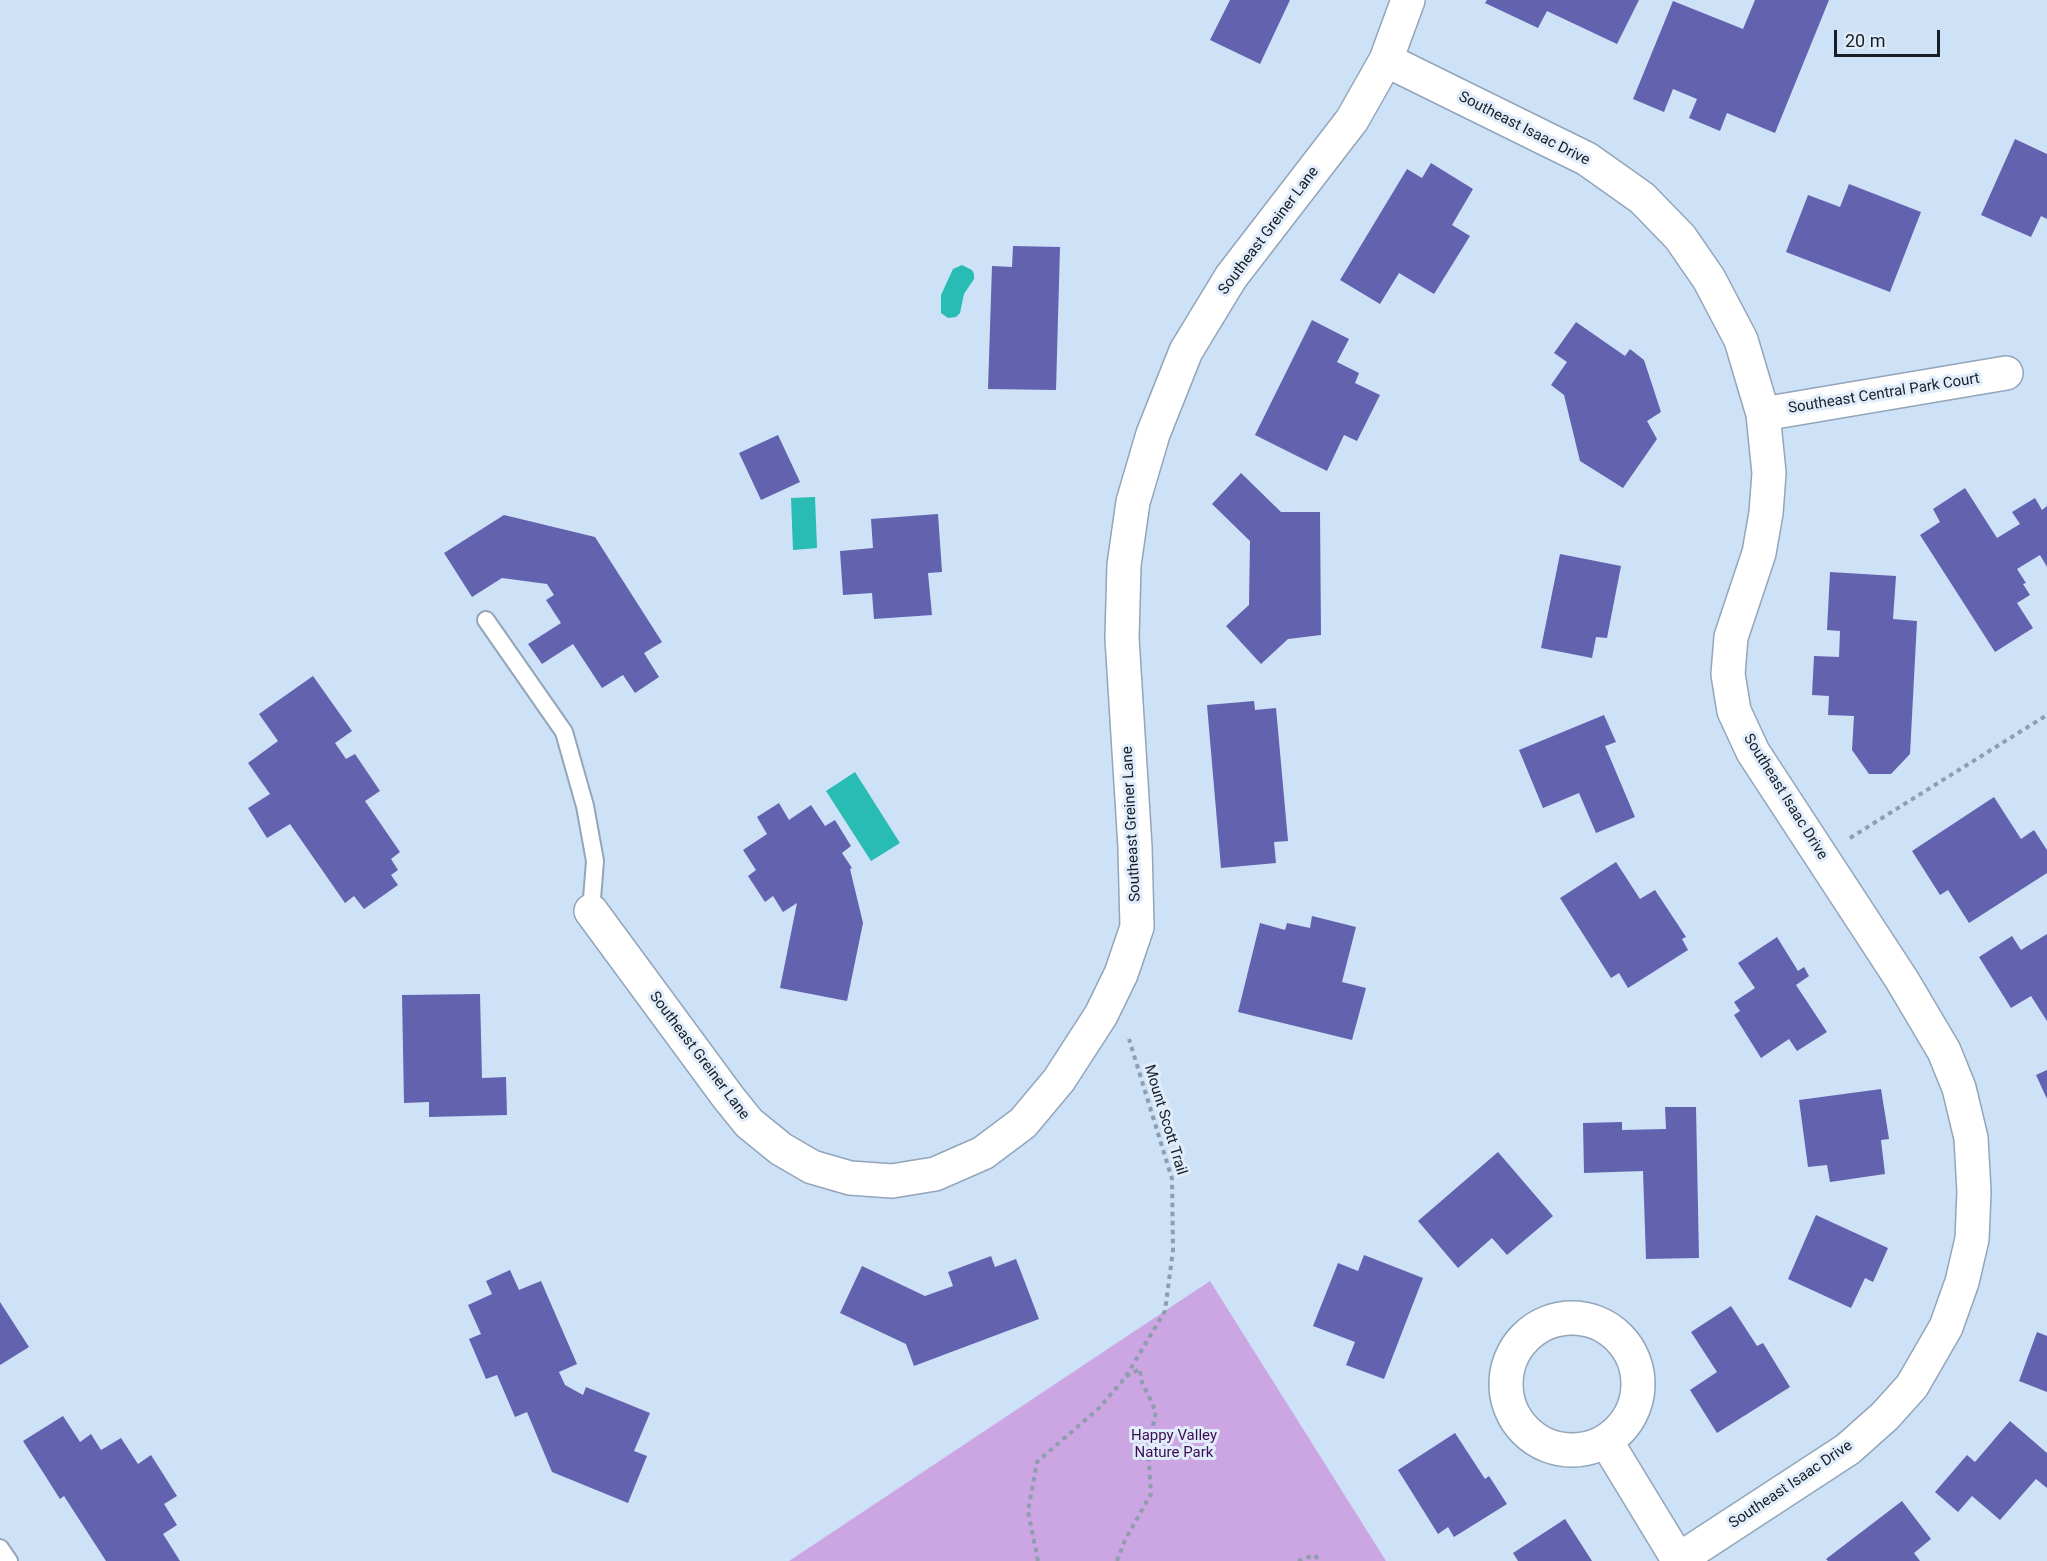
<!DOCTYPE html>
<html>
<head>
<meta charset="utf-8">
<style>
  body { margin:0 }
  #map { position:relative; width:2047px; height:1561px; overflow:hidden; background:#cde1f7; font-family:Roboto,sans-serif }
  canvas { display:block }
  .scale { position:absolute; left:1834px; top:30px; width:106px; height:27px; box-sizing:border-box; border:3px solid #171e26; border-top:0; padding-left:8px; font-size:18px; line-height:21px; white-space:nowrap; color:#171e26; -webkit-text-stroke:4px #e1edfb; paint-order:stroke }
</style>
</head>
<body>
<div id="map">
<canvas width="2047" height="1561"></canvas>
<div class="scale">20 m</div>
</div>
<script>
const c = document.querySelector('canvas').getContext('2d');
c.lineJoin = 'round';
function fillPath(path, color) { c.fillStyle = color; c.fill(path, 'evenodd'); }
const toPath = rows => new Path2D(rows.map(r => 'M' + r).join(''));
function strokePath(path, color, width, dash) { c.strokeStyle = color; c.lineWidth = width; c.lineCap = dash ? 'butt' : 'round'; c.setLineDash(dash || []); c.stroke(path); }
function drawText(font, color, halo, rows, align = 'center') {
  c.font = font + ' Roboto,sans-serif'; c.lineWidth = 6; c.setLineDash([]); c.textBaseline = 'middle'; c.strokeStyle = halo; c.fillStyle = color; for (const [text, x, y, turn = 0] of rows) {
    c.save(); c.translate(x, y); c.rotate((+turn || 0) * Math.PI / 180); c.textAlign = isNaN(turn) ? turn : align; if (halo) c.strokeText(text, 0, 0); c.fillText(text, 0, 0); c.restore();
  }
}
const green = toPath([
  [1210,1281,1386,1561,789,1561]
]);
const water = toPath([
  [962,265,972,270,974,274,974,279,964,294,960,313,956,317,948,318,941,313,941,295,953,269],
  [815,497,817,548,793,550,791,498],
  [855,772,900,843,871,861,826,791]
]);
const building = toPath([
  [1230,0,1290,0,1260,64,1210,40],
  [1487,0,1639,0,1617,44,1547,11,1538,28,1485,3],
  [1755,0,1829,0,1775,133,1727,113,1720,131,1689,118,1697,99,1673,89,1664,112,1633,99,1673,1,1743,29],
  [2015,139,2047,154,2047,219,2041,216,2031,237,1981,215],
  [1431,163,1473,189,1452,225,1470,236,1434,294,1399,273,1380,304,1340,280,1407,169,1422,178],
  [1849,184,1921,212,1890,292,1786,252,1808,195,1840,207],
  [1013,246,1060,247,1056,390,988,389,992,266,1012,267],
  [1312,320,1349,339,1337,362,1359,373,1355,383,1380,395,1357,441,1344,435,1327,471,1255,435],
  [1576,322,1625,356,1630,349,1644,360,1661,412,1647,421,1657,439,1623,488,1580,461,1564,395,1551,385,1567,362,1554,353],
  [778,435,800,482,761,500,739,453],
  [1241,473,1281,512,1320,512,1321,635,1288,639,1261,664,1226,626,1249,605,1250,541,1212,504],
  [1965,488,1997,538,2020,524,2012,512,2035,498,2042,510,2047,506,2047,567,2040,555,2017,569,2026,583,2023,584,2030,595,2017,603,2033,628,1995,652,1920,535,1940,522,1933,509],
  [938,514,942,572,928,573,932,615,874,619,872,593,843,595,840,551,873,548,871,519],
  [504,515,595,537,662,642,644,653,659,677,635,693,623,675,602,688,573,644,542,664,528,644,561,623,546,600,554,595,547,584,502,578,472,597,444,553],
  [1560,554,1621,566,1607,638,1596,637,1592,658,1541,648],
  [1830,572,1896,576,1893,619,1917,621,1910,754,1891,774,1869,774,1852,750,1854,716,1828,715,1829,696,1812,695,1814,656,1839,657,1840,631,1827,630],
  [313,676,352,731,335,743,346,759,355,754,380,791,365,801,400,852,391,859,398,870,391,875,398,885,364,909,354,896,345,903,290,824,267,838,248,808,270,794,248,763,278,741,259,714],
  [1254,701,1255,710,1276,708,1288,841,1274,842,1276,863,1221,868,1207,705],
  [1604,715,1616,742,1605,746,1635,817,1596,833,1579,793,1543,808,1519,750],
  [1994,797,2021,839,2034,830,2047,850,2047,873,1969,923,1948,890,1940,895,1912,851],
  [779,803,789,820,811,805,825,826,835,820,851,846,842,853,852,868,850,869,863,923,847,1001,780,988,797,903,783,912,773,896,765,902,748,876,756,870,743,850,767,834,757,817],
  [1616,862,1640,899,1655,890,1686,937,1682,939,1688,950,1628,988,1619,973,1611,978,1560,898],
  [1312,916,1356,927,1342,982,1366,988,1352,1040,1238,1012,1260,923,1285,930,1287,923,1310,928],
  [2047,934,2047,1021,2031,996,2011,1008,1979,957,2012,936,2021,950],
  [1777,937,1798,971,1804,967,1809,976,1796,985,1827,1032,1797,1051,1789,1039,1761,1058,1734,1015,1740,1011,1734,1002,1755,988,1738,963],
  [480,994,482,1078,506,1077,507,1115,429,1117,429,1102,404,1103,402,995],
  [2047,1070,2047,1099,2036,1075],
  [1881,1089,1889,1139,1881,1140,1885,1174,1830,1182,1827,1165,1808,1167,1799,1100],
  [1665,1107,1696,1107,1699,1258,1646,1259,1643,1171,1584,1173,1583,1123,1622,1122,1622,1130,1666,1129],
  [1498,1152,1553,1216,1507,1255,1492,1238,1458,1268,1418,1221],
  [1816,1215,1888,1248,1873,1282,1865,1278,1851,1308,1788,1279],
  [1364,1255,1423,1278,1384,1379,1346,1365,1355,1342,1313,1326,1338,1263,1358,1271],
  [991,1256,995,1267,1016,1259,1039,1319,914,1366,906,1344,840,1313,862,1266,925,1296,953,1286,948,1272],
  [510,1270,519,1290,541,1281,577,1364,559,1372,565,1385,583,1395,586,1387,650,1413,634,1451,647,1456,628,1503,552,1472,527,1412,515,1417,497,1375,486,1379,469,1339,481,1334,468,1305,492,1294,486,1281],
  [0,1302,29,1347,0,1365],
  [1731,1306,1757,1346,1763,1343,1790,1387,1717,1433,1690,1390,1717,1372,1691,1332],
  [2037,1332,2047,1336,2047,1392,2019,1381],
  [63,1416,80,1442,91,1434,101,1450,121,1438,138,1464,151,1455,177,1496,164,1504,177,1525,163,1534,180,1561,106,1561,64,1496,60,1499,23,1441],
  [2010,1421,2047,1453,2047,1488,2036,1479,2000,1520,1972,1496,1958,1512,1935,1492,1967,1455,1975,1462],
  [1455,1433,1485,1479,1489,1476,1507,1504,1454,1537,1448,1527,1438,1534,1398,1470],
  [1902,1501,1931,1539,1914,1553,1920,1561,1828,1561,1826,1559],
  [1565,1519,1592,1561,1518,1561,1513,1553]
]);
const path = toPath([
  [1850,838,2047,715],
  [1038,1561,1028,1511,1037,1462,1099,1408,1125,1378,1165,1311,1173,1250,1172,1179,1129,1039],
  [1117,1561,1125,1540,1151,1494,1148,1449,1156,1412,1141,1380,1140,1369,1125,1377],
  [1298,1561,1314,1555,1320,1561]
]);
const service = toPath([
  [486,620,564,732,585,806,595,861,591,911],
  [0,1548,9,1561]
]);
const minor = toPath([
  [1386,60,1587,159,1642,198,1680,237,1709,279,1741,340,1763,414,1769,473,1766,513,1759,553,1731,637,1728,674,1734,711,1753,752,1902,980,1944,1051,1959,1088,1971,1138,1974,1192,1972,1239,1962,1282,1946,1327,1912,1386,1885,1416,1848,1449,1678,1560],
  [1763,414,2006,373],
  [591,911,728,1097,749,1123,781,1149,812,1167,850,1178,892,1181,935,1174,983,1153,1023,1123,1059,1080,1101,1015,1121,974,1137,927,1135,847,1122,638,1124,565,1133,502,1153,434,1186,351,1231,277,1352,120,1386,60,1408,0],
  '1506 1384a66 66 0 1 1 132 0a66 66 0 1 1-132 0Z',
  [1606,1441,1679,1561]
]);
const streetNames = [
  ["Southeast Isaac Drive",1524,129,27],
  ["Southeast Greiner Lane",1269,231,-53],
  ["Southeast Central Park Court",1884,394,-9],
  ["Southeast Isaac Drive",1785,797,58],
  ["Southeast Greiner Lane",1132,824,-93],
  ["Southeast Greiner Lane",699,1056,53],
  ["Mount Scott Trail",1165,1120,73],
  ["Southeast Isaac Drive",1791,1485,-34]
];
const parkNames = [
  ["Happy Valley",1174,1436],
  ["Nature Park",1174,1453]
];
fillPath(green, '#cca6e2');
fillPath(water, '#28bcb4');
fillPath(building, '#6362af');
strokePath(service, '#92a5ba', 20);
strokePath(minor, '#92a5ba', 36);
strokePath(path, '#8e9eaf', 4, [4.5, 4.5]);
strokePath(service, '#fff', 16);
strokePath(minor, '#fff', 33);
drawText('15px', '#171e26', '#e1edfb', streetNames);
drawText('15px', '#3d0e52', '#e1edfb', parkNames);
</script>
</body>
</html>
